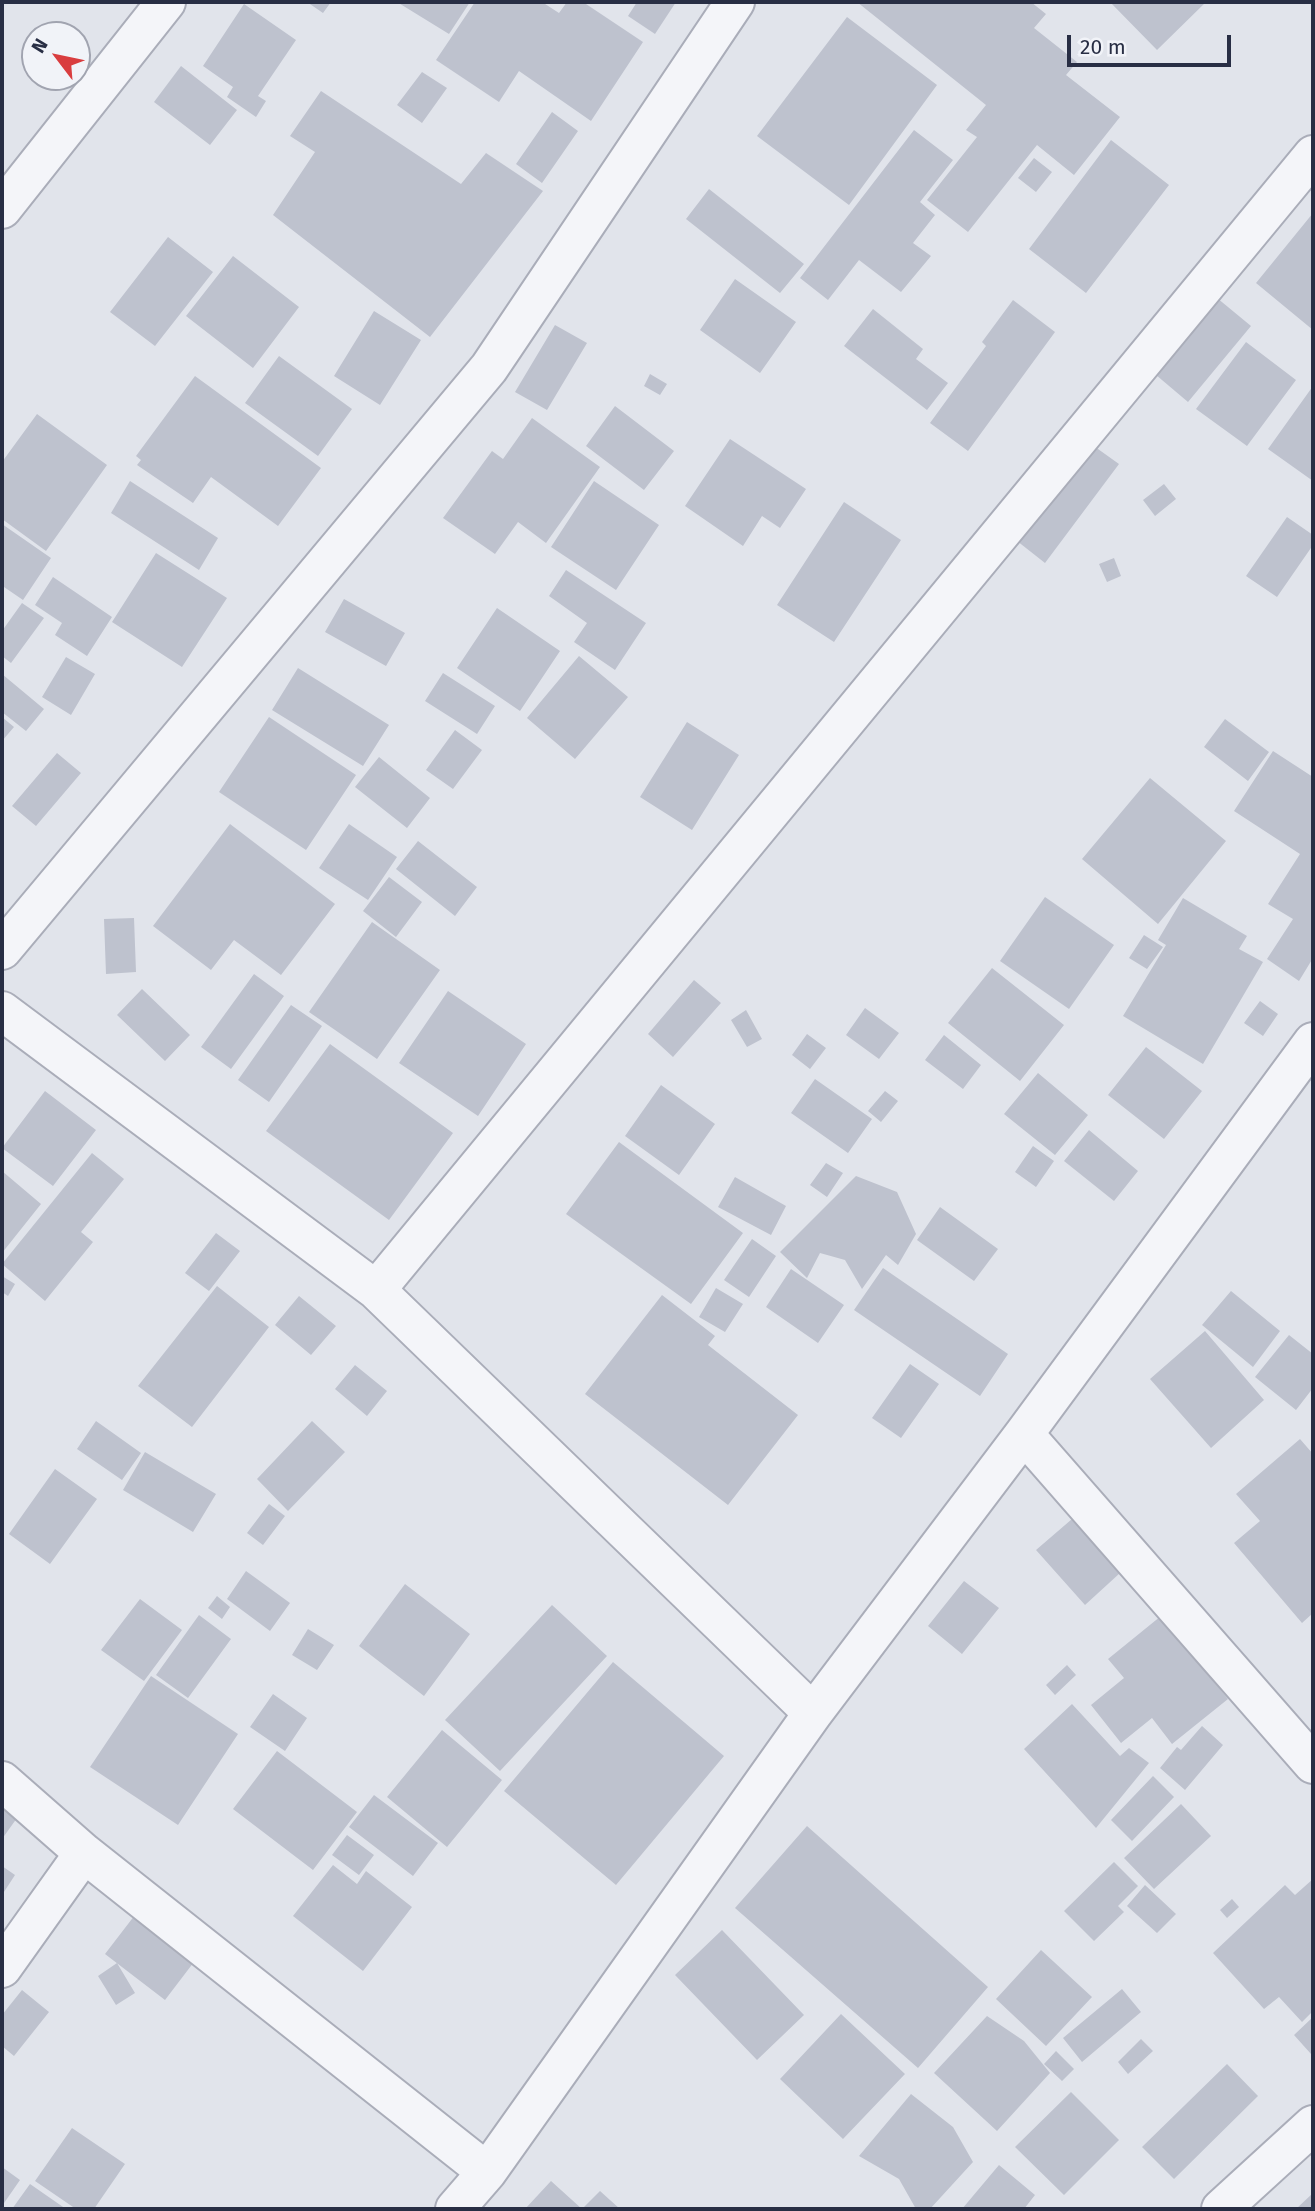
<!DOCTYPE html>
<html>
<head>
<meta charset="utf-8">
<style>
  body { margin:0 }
  #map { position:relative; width:1315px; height:2211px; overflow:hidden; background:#e1e4eb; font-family:"Fira Sans",sans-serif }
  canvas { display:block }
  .frame { position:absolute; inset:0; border:4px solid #282e44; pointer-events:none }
  .north { position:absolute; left:21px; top:21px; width:70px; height:70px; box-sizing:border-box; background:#f1f3f8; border:2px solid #a1a4b0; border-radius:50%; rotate:302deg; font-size:19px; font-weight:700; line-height:28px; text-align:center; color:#282e44 }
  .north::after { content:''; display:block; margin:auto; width:24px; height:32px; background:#d93d3f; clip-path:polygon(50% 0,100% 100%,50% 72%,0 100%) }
  .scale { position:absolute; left:1067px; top:35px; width:164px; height:32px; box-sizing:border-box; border:4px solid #282e44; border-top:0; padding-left:9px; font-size:21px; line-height:24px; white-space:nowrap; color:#282e44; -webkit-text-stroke:5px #f1f3f8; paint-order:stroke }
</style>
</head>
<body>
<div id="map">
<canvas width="1315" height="2211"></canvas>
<div class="frame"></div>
<div class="north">N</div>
<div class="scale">20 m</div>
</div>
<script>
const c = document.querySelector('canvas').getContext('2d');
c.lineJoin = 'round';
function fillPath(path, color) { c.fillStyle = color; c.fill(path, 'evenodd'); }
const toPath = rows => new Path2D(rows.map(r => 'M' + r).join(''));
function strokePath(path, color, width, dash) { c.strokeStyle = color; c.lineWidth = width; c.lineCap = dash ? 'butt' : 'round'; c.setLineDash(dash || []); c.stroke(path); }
const building = toPath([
  [307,2,331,2,323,13],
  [397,2,470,2,449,34],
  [475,2,542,2,559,13,567,2,583,2,643,42,591,121,519,71,499,102,436,60],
  [637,2,676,2,655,34,628,16],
  [857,2,1031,2,1046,14,1034,28,1077,62,1066,75,1120,117,1074,175,1037,145,968,232,927,200,977,137,966,130,986,105],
  [1110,2,1206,2,1157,50],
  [244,4,296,40,258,96,266,101,256,117,227,97,233,87,203,66],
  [847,17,937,85,849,205,757,136],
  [181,66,237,110,210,145,154,102],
  [422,72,447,88,422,123,397,105],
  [321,91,461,184,486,153,543,191,430,337,273,215,315,152,290,136],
  [552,112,578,131,542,183,516,164],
  [914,130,953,160,920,202,935,215,913,243,931,256,901,292,859,260,828,300,800,278],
  [1111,140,1169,185,1086,293,1029,249],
  [1034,158,1052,172,1036,192,1018,178],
  [709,189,804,264,780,293,686,219],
  [1313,213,1313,330,1256,283],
  [168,237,213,272,155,346,110,312],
  [233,256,299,307,253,368,186,316],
  [735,279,796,322,760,373,700,330],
  [1211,293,1251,326,1188,402,1149,369],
  [1013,300,1055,332,968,451,930,423,986,346,982,342],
  [873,309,923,349,916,359,948,383,927,410,844,346],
  [374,311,421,340,380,405,334,376],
  [555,325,587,343,547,410,515,392],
  [1246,342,1296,380,1247,446,1196,409],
  [279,356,352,409,318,456,245,403],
  [650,374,667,384,660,395,644,386],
  [195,376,321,468,278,526,211,477,193,503,137,465,141,460,136,456],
  [1313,386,1313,481,1268,449],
  [615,406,674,451,644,490,586,446],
  [37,414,107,465,46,551,2,519,2,462],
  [532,418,600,467,546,543,518,522,495,554,443,518,492,451,503,459],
  [730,439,806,489,780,528,762,516,743,546,685,506],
  [1084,439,1119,464,1045,563,1012,537],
  [130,481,218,538,199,570,111,513],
  [594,481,659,525,616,590,551,547],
  [1164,484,1176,499,1155,516,1143,500],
  [844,502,901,540,834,642,777,605],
  [1287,517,1313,535,1313,545,1277,597,1246,576],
  [2,524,51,558,23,600,4,587,2,590],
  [156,553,227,598,182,667,112,622],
  [1114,558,1121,576,1107,582,1099,564],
  [566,570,646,623,615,670,574,642,587,623,549,596],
  [53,577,112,617,87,656,55,635,62,623,35,605],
  [344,599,405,633,386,666,325,632],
  [22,603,44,618,11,663,2,656,2,631],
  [497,608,560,651,520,711,457,668],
  [579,656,628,697,575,759,527,718],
  [66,657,95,674,71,715,42,697],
  [298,668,389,725,363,766,272,710],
  [443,673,495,706,477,734,425,701],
  [2,674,44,709,26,731,2,712],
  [2,717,14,727,2,741],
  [269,717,356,775,306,850,219,792],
  [1225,719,1269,752,1248,781,1204,747],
  [687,722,739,755,692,830,640,797],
  [455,730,482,750,453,789,426,770],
  [1273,751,1313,777,1313,958,1299,981,1267,959,1293,919,1268,904,1300,854,1234,811],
  [57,753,81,773,36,826,12,806],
  [379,757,430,798,407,828,355,787],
  [1150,778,1226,841,1158,924,1082,859],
  [230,824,335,904,281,975,234,940,211,970,153,926],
  [349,824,397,857,368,900,319,868],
  [418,841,477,887,455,916,396,869],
  [389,877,422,902,396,937,363,911],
  [1045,897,1114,945,1069,1009,1000,961],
  [1183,898,1247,936,1239,949,1263,962,1203,1064,1123,1016,1166,945,1158,940],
  [134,918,136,972,106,974,104,919],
  [372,922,440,970,377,1059,309,1012],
  [1144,935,1163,947,1147,969,1129,958],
  [992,968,1064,1025,1020,1081,948,1023],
  [254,974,284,996,231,1069,201,1047],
  [694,980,721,1003,673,1057,648,1034],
  [142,989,190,1035,165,1061,117,1015],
  [448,991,526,1044,478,1116,399,1063],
  [1260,1001,1278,1014,1263,1036,1244,1023],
  [291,1005,322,1026,269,1102,238,1080],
  [865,1008,899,1033,879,1059,846,1035],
  [746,1010,762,1039,747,1047,731,1020],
  [807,1034,826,1048,810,1069,792,1055],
  [944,1035,981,1065,963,1089,925,1060],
  [330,1044,453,1133,389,1220,266,1131],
  [1146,1047,1202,1091,1164,1139,1108,1095],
  [1038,1073,1088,1115,1055,1155,1004,1114],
  [815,1079,872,1119,848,1153,791,1113],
  [661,1085,715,1124,679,1175,625,1136],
  [45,1091,96,1130,53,1186,2,1148],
  [885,1091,898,1101,881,1122,868,1111],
  [1089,1130,1138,1171,1114,1201,1064,1161],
  [619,1142,743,1233,691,1304,566,1214],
  [1033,1146,1054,1161,1036,1187,1015,1172],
  [92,1153,124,1179,81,1232,93,1242,45,1301,2,1264],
  [826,1163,843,1173,827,1197,810,1185],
  [2,1171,41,1204,2,1253],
  [856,1176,897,1192,916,1234,898,1265,886,1255,862,1289,845,1260,820,1253,807,1278,780,1252],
  [735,1177,786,1206,771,1235,718,1207],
  [940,1207,998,1249,974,1281,917,1240],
  [216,1233,240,1251,209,1291,185,1273],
  [752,1239,776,1256,749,1297,724,1280],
  [883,1268,1008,1354,980,1396,854,1310],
  [791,1269,844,1305,818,1343,766,1307],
  [2,1276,15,1284,8,1296,2,1292],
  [217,1286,269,1327,192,1427,138,1386],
  [716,1288,743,1304,725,1332,699,1317],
  [1231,1291,1280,1331,1253,1367,1202,1325],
  [662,1295,715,1336,708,1345,798,1415,728,1505,585,1394],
  [299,1296,336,1326,311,1355,275,1325],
  [1205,1331,1264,1400,1211,1448,1150,1379],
  [1289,1335,1313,1354,1313,1388,1296,1410,1255,1377],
  [910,1364,939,1384,901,1438,872,1418],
  [355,1365,387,1391,367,1416,335,1389],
  [96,1421,141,1453,122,1480,77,1449],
  [312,1421,345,1452,288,1511,257,1479],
  [1300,1439,1313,1454,1313,1613,1302,1623,1234,1543,1260,1521,1236,1494],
  [145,1452,216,1494,193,1532,123,1490],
  [55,1469,97,1499,50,1564,9,1534],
  [269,1504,285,1516,263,1545,247,1533],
  [1072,1519,1120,1573,1085,1605,1036,1550],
  [246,1571,290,1603,270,1631,227,1599],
  [964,1581,999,1608,962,1654,928,1626],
  [405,1584,470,1634,424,1696,359,1646],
  [217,1596,230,1607,222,1619,208,1608],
  [140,1599,182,1630,144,1681,101,1650],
  [552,1605,607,1656,500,1771,445,1720],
  [199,1615,231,1639,188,1698,156,1675],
  [1161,1616,1228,1699,1172,1744,1152,1718,1121,1743,1091,1705,1124,1678,1108,1659],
  [308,1629,334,1645,317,1670,292,1655],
  [613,1662,724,1756,616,1885,504,1791],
  [1067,1665,1076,1675,1055,1695,1046,1685],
  [151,1676,238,1734,178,1825,90,1767],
  [273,1694,307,1718,285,1751,250,1727],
  [1072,1704,1120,1756,1129,1748,1149,1763,1096,1828,1024,1749],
  [1202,1726,1223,1745,1185,1790,1160,1768,1177,1747,1181,1750],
  [442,1730,502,1780,447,1847,387,1797],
  [277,1751,357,1812,313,1870,233,1809],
  [1153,1776,1174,1797,1132,1841,1111,1820],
  [374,1795,438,1843,413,1876,349,1827],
  [1181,1804,1211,1836,1154,1889,1124,1858],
  [2,1808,17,1818,2,1839],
  [807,1826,988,1987,918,2068,735,1908],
  [347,1835,374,1855,359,1875,332,1855],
  [1114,1862,1138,1886,1118,1906,1124,1912,1094,1941,1064,1911],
  [333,1865,357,1884,366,1871,412,1907,363,1971,293,1916],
  [2,1866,15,1875,2,1895],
  [1313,1879,1313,2011,1302,2022,1279,1997,1264,2009,1213,1953,1285,1885,1295,1895],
  [1145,1885,1176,1914,1157,1933,1127,1906],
  [1232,1899,1239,1907,1227,1918,1220,1910],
  [138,1911,197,1958,165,2000,105,1954],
  [722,1930,804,2015,757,2060,675,1975],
  [1041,1950,1092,1997,1046,2046,996,1999],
  [117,1963,135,1993,116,2005,98,1976],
  [1122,1989,1141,2012,1082,2062,1063,2038],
  [22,1990,49,2012,14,2056,2,2046,2,2015],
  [841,2014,905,2074,843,2139,780,2079],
  [987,2016,1024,2041,1050,2073,997,2131,934,2073],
  [1313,2017,1313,2052,1311,2054,1294,2035],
  [1141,2039,1153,2051,1128,2074,1118,2062],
  [1056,2051,1074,2069,1062,2081,1044,2064],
  [1227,2064,1258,2096,1174,2179,1142,2147],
  [1071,2092,1119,2140,1064,2195,1015,2147],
  [911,2094,953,2127,973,2162,930,2209,916,2209,899,2179,859,2156],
  [72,2128,125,2164,94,2209,76,2209,35,2181],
  [999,2165,1035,2195,1024,2209,962,2209],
  [2,2167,20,2180,2,2206],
  [551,2181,582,2209,525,2209],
  [30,2184,66,2209,12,2209],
  [600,2191,620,2209,582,2209],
  [1313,2193,1313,2209,1296,2209]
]);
const minor = toPath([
  [2,209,166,2],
  [2,950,489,368,735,2],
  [2,1011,376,1290,813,1713],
  [376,1290,1313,155],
  [1024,1434,1313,1764],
  [2,1781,84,1853,487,2172],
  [2,1968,84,1853],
  [455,2209,487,2172,813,1713,1024,1434,1313,1042],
  [1221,2209,1313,2125]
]);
fillPath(building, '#bec2ce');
strokePath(minor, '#aaadb9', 42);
strokePath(minor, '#f4f5f9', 38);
</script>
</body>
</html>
